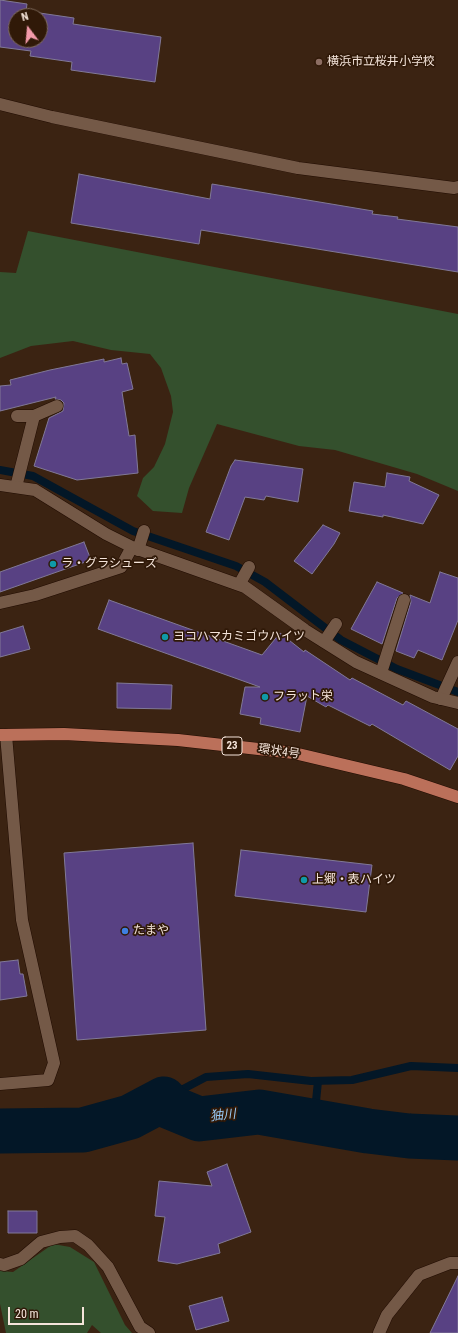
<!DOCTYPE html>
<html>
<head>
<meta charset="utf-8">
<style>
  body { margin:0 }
  #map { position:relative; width:458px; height:1333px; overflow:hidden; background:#3b2312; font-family:"Roboto Condensed",sans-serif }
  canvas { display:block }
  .north { position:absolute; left:8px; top:8px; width:40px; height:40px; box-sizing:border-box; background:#301908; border:1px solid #7e6a5c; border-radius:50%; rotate:344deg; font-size:11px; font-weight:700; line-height:16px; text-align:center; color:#f4e4da }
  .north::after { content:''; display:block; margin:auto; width:14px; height:18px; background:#f39aaa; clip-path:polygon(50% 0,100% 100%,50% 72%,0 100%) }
  .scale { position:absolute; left:8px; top:1307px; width:76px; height:18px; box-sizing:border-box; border:2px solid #f4e4da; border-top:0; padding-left:5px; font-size:12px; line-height:14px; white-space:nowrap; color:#f4e4da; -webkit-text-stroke:3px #301908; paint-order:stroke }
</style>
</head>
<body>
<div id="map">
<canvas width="458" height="1333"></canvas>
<div class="north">N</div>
<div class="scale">20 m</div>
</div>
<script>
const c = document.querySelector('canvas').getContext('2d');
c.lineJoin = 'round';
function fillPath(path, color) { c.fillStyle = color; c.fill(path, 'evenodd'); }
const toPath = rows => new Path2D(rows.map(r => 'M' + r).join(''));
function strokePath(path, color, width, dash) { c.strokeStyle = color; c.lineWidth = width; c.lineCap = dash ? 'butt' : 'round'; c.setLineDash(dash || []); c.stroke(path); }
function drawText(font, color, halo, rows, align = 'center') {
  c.font = font + ' "Roboto Condensed","Noto Sans JP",sans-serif'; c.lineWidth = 3.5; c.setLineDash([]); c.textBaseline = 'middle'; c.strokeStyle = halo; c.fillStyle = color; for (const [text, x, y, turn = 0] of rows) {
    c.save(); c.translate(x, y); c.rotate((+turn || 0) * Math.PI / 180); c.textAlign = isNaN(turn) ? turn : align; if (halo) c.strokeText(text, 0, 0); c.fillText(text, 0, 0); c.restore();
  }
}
const green = toPath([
  [28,231,458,314,458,491,417,474,335,450,299,446,217,424,189,488,182,513,153,511,137,496,143,478,154,467,165,444,173,412,171,396,161,368,150,354,111,350,73,341,31,346,0,358,0,272,16,273],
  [53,1244,70,1247,94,1262,125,1325,132,1333,101,1333,92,1325,87,1333,6,1333,0,1304,0,1271,13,1272]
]);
const stream = toPath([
  [0,470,33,476,133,531,236,566,265,582,341,640,397,669,458,692],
  [164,1099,206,1077,248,1074,311,1081,352,1080,411,1066,458,1068],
  [314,1122,318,1081]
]);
const river = toPath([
  [0,1131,83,1130,130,1117,164,1099,165,1105,199,1119,259,1112,368,1131,409,1136,458,1138]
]);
const building = toPath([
  [0,0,27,4,26,11,74,18,73,24,161,37,155,82,71,70,72,62,30,56,31,51,0,47,0,0],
  [16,16,40,16,40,40,16,40,16,16],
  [79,174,210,199,212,184,373,211,372,214,398,217,397,219,458,227,458,272,201,230,199,244,71,223,79,174],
  [121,358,122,364,127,363,133,389,122,392,129,436,135,435,138,473,77,480,34,466,49,418,63,411,64,403,61,400,55,399,56,397,0,411,0,386,11,385,10,380,50,370,104,359,104,362,121,358],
  [235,460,303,469,298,502,266,496,264,500,245,497,229,540,206,532,231,466,235,460],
  [387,473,410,477,409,481,439,495,423,524,383,515,383,517,349,511,354,482,385,487,387,473],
  [323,525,340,533,334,544,312,574,294,561,323,525],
  [84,542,91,560,0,592,0,572,84,542],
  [440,572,458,578,458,620,442,660,418,650,414,658,396,651,411,602,410,595,430,603,440,572],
  [377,582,403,593,397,598,382,644,351,629,377,582],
  [109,600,262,655,280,633,304,652,305,650,350,680,352,678,403,705,406,701,458,729,458,756,450,770,372,724,370,726,328,705,326,707,307,696,300,732,260,724,261,718,240,714,245,687,260,687,98,629,109,600],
  [23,626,30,649,0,657,0,633,23,626],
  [117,683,172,685,171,709,117,708,117,683],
  [193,843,206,1030,77,1040,64,853,193,843],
  [241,850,372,865,366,912,235,896,241,850],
  [18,960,20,974,23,974,27,996,0,1000,0,962,18,960],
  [227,1164,251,1232,218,1244,220,1253,177,1264,158,1261,165,1217,155,1216,159,1181,212,1186,207,1172,227,1164],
  [8,1211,37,1211,37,1233,8,1233,8,1211],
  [458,1276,458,1333,430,1333,458,1276],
  [222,1297,229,1321,196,1330,189,1306,222,1297]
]);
const lane = toPath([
  [17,416,34,416,57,406],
  [16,487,34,416],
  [381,673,404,600],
  [441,699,458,662],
  [0,1264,4,1265,21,1259,41,1242,60,1237,75,1236,88,1245,108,1267,140,1327,149,1333]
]);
const street = toPath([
  [0,104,52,117,298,168,454,188,458,187],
  [0,485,35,490,106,534,132,547,245,587,305,630,356,662,433,697,458,703],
  [138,550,144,531],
  [240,583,249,567],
  [0,603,35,595,121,567,132,547],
  [324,642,336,624],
  [0,1084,48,1080,54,1063,22,920,6,735],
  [379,1333,387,1315,419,1275,450,1263,458,1263]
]);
const primary = toPath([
  [0,735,64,734,178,740,294,753,404,779,458,797]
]);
const markers = [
  [319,62,4,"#8d6e63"],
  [53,564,4,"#0f9aa8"],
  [165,637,4,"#0f9aa8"],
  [265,697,4,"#0f9aa8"],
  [304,880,4,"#0f9aa8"],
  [125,931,4,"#3f7fe0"]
];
const shields = [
  [232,746,20]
];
const shieldNames = [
  ["23",232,746]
];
const poiNames = [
  ["横浜市立桜井小学校",327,62],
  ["ラ・グラシューズ",61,564],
  ["ヨコハマカミゴウハイツ",173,637],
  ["フラット栄",273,697],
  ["上郷・表ハイツ",312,880],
  ["たまや",133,931]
];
const streetNames = [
  ["環状4号",279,752,8]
];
const waterNames = [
  ["㹨川",223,1116,-6]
];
fillPath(green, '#34502d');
strokePath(stream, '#031727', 8);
strokePath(river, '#031727', 45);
fillPath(building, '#584183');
strokePath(building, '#817997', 1);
strokePath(lane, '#210c00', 13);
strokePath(street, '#210c00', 13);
strokePath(primary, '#210c00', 13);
strokePath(lane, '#745947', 12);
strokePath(street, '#745947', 12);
strokePath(primary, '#bb705a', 12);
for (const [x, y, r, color] of markers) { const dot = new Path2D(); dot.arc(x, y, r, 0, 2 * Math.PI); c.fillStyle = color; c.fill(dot); strokePath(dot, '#301908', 1.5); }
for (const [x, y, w] of shields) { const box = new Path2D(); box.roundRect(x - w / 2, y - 9, w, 18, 3); c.fillStyle = '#301908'; c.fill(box); strokePath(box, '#f4e4da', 1); }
drawText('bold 11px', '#f4e4da', null, shieldNames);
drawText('12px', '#f4e4da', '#301908', poiNames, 'left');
drawText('12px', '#f4e4da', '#301908', streetNames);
drawText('italic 13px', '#97caf6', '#301908', waterNames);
</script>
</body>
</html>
